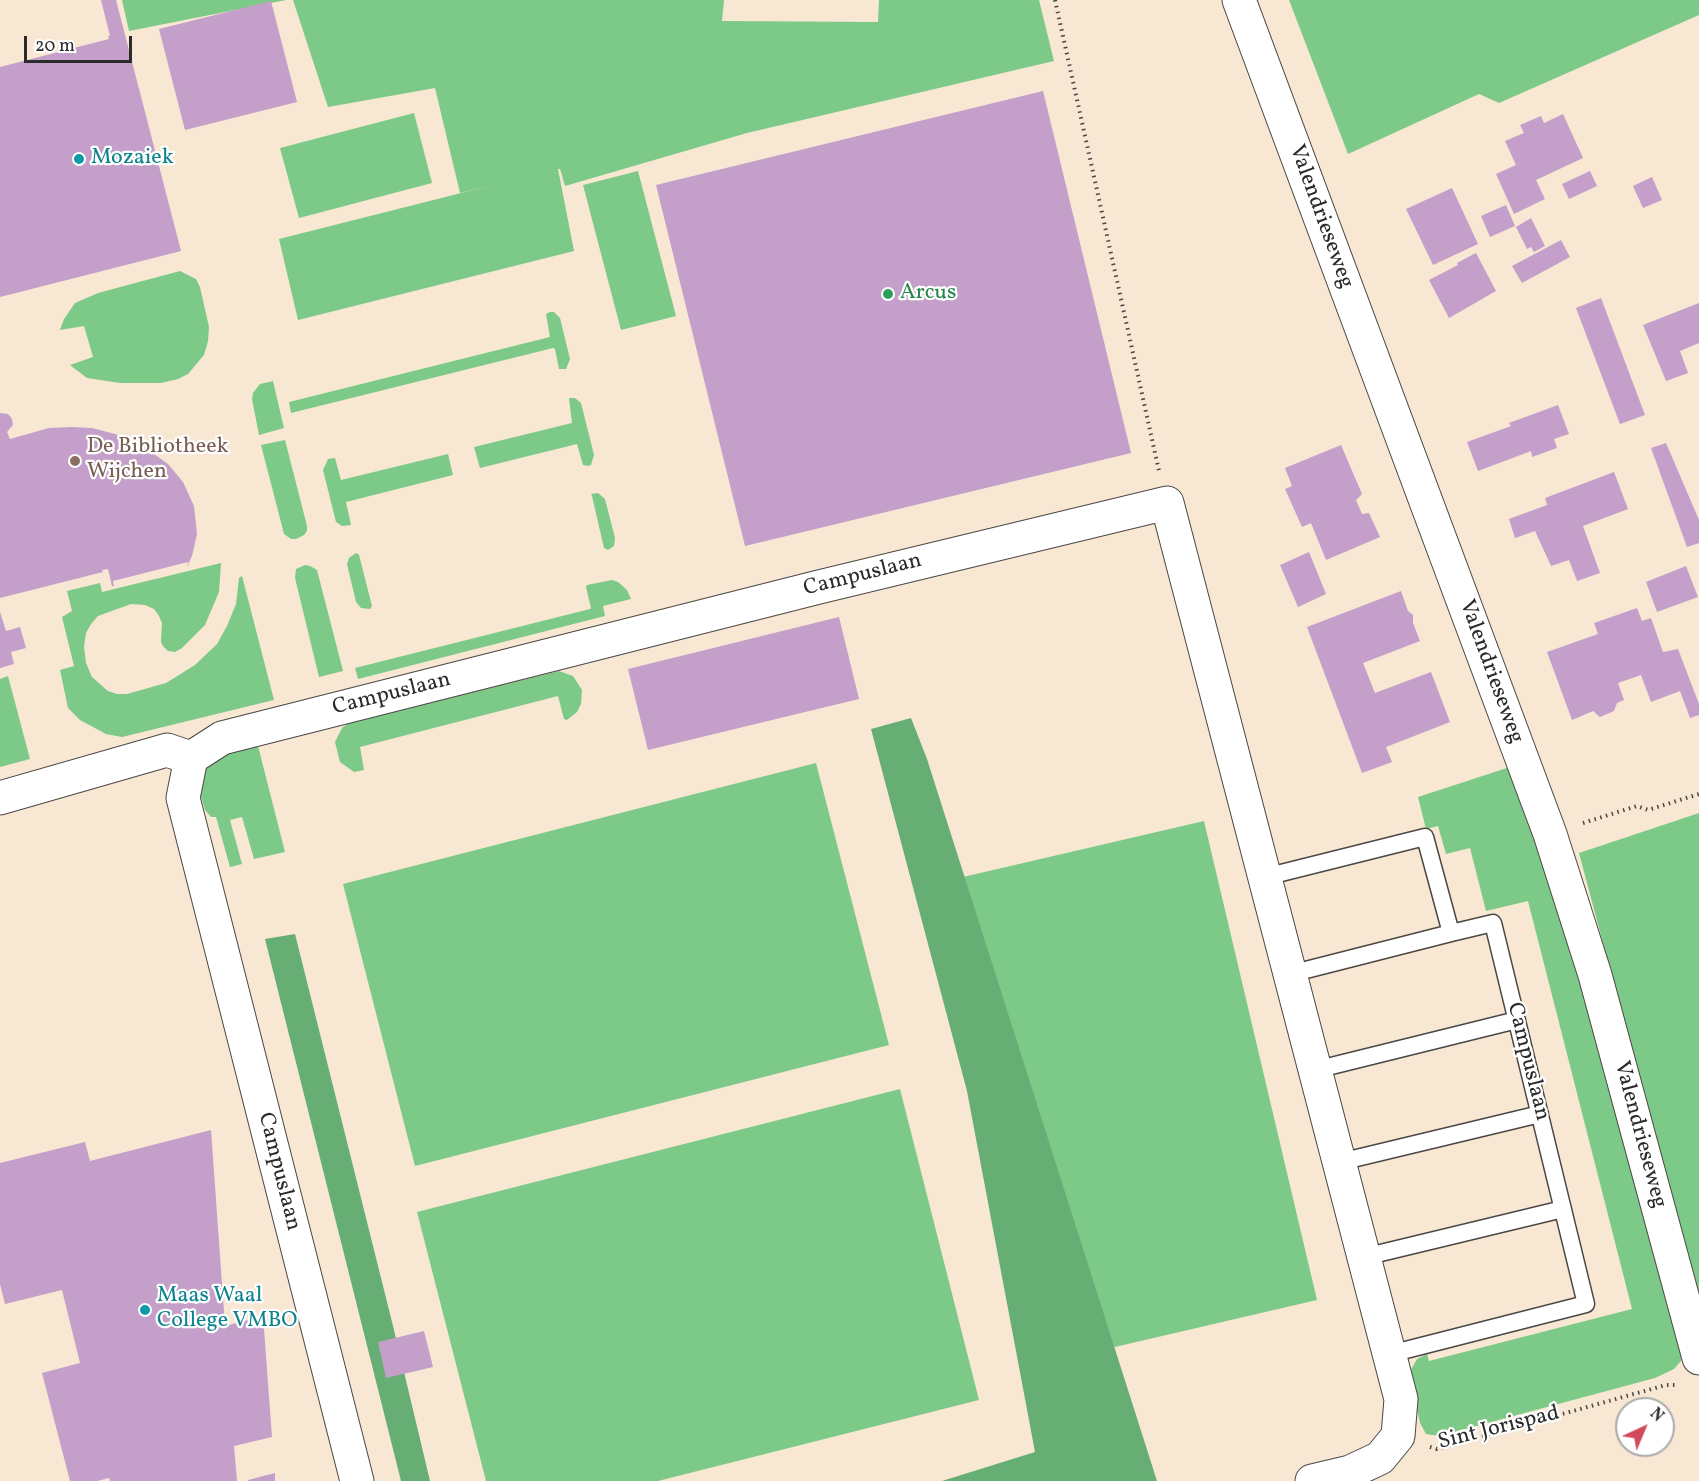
<!DOCTYPE html>
<html>
<head>
<meta charset="utf-8">
<style>
  body { margin:0 }
  #map { position:relative; width:1699px; height:1481px; overflow:hidden; background:#f7e7d3; font-family:Vollkorn,serif }
  canvas { display:block }
  .north { position:absolute; left:1615px; top:1397px; width:60px; height:60px; box-sizing:border-box; background:#fff; border:2px solid #aaa; border-radius:50%; rotate:44deg; font-size:16px; font-weight:700; line-height:24px; text-align:center; color:#2b2b2b }
  .north::after { content:''; display:block; margin:auto; width:21px; height:27px; background:#d1495b; clip-path:polygon(50% 0,100% 100%,50% 72%,0 100%) }
  .scale { position:absolute; left:24px; top:36px; width:108px; height:27px; box-sizing:border-box; border:3px solid #2b2b2b; border-top:0; padding-left:8px; font-size:18px; line-height:21px; white-space:nowrap; color:#2b2b2b; -webkit-text-stroke:4px #fff; paint-order:stroke }
</style>
</head>
<body>
<div id="map">
<canvas width="1699" height="1481"></canvas>
<div class="north">N</div>
<div class="scale">20 m</div>
</div>
<script>
const c = document.querySelector('canvas').getContext('2d');
c.lineJoin = 'round';
function fillPath(path, color) { c.fillStyle = color; c.fill(path, 'evenodd'); }
const toPath = rows => new Path2D(rows.map(r => 'M' + r).join(''));
function strokePath(path, color, width, dash) { c.strokeStyle = color; c.lineWidth = width; c.lineCap = dash ? 'butt' : 'round'; c.setLineDash(dash || []); c.stroke(path); }
function drawText(font, color, halo, rows, align = 'center') {
  c.font = font + ' Vollkorn,serif'; c.lineWidth = 4.5; c.setLineDash([]); c.textBaseline = 'middle'; c.strokeStyle = halo; c.fillStyle = color; for (const [text, x, y, turn = 0] of rows) {
    c.save(); c.translate(x, y); c.rotate((+turn || 0) * Math.PI / 180); c.textAlign = isNaN(turn) ? turn : align; if (halo) c.strokeText(text, 0, 0); c.fillText(text, 0, 0); c.restore();
  }
}
const green = toPath([
  [122,0,286,0,129,31],
  [293,0,724,0,722,21,878,22,879,0,1039,0,1054,61,747,133,565,186,560,169,558,169,574,251,298,320,279,239,493,185,460,193,435,88,328,107],
  [1289,0,1699,0,1699,15,1499,103,1479,94,1348,154],
  [414,113,432,183,299,218,280,148],
  [638,171,676,316,621,330,583,185],
  [180,271,196,279,200,287,209,327,208,341,204,355,188,374,178,379,161,383,120,383,87,378,70,365,93,357,84,326,60,330,64,319,75,303,98,293],
  [550,312,554,312,560,318,570,359,566,369,559,369,555,349,553,348,291,413,289,402,550,337,546,314],
  [273,381,284,428,259,435,252,399,253,393,260,384],
  [569,398,575,398,581,403,594,455,591,465,588,466,583,465,577,444,480,468,474,447,572,423],
  [285,440,307,526,307,531,304,535,296,539,291,539,284,534,261,445],
  [448,454,453,475,346,502,351,525,342,526,336,522,323,470,328,459,335,458,341,480],
  [598,493,605,499,615,538,614,546,608,550,604,548,592,496,591,494],
  [356,553,359,555,372,606,370,609,361,608,356,602,347,564,349,558],
  [221,563,219,592,205,625,182,648,175,652,168,651,163,646,161,642,162,623,159,616,154,609,145,605,131,604,98,616,91,624,86,633,84,646,86,663,92,677,108,691,117,694,127,694,166,683,195,665,217,644,227,626,236,604,239,578,242,576,274,700,122,737,106,734,80,720,68,708,60,670,74,666,62,617,72,611,67,591,100,583,102,592],
  [305,565,310,566,317,570,343,671,319,677,295,578,296,569],
  [612,580,618,582,627,590,631,599,603,606,605,616,358,679,355,668,590,609,591,608,586,587,587,585],
  [559,671,573,676,582,690,581,704,577,712,567,720,564,719,558,696,360,747,364,770,354,772,340,762,335,742,342,728,350,722],
  [8,676,30,759,0,767,0,679],
  [258,746,285,852,254,859,242,817,230,820,242,864,230,867,216,817,211,817,205,810,200,793,201,778,208,765,218,756],
  [816,763,889,1045,415,1166,343,884],
  [1510,767,1553,886,1603,1058,1682,1356,1681,1361,1674,1369,1655,1378,1439,1436,1426,1434,1420,1423,1409,1373,1417,1359,1427,1354,1429,1361,1632,1309,1528,901,1486,911,1470,848,1446,854,1438,826,1426,829,1418,797],
  [1699,813,1699,1304,1579,853],
  [1204,821,1317,1300,1033,1366,920,887],
  [900,1089,979,1400,658,1481,486,1481,417,1212]
]);
const forest = toPath([
  [911,718,927,759,1157,1481,942,1481,1035,1452,967,1091,871,729],
  [295,934,393,1326,430,1481,401,1481,265,939]
]);
const building = toPath([
  [101,0,116,0,181,251,0,297,0,67,109,39,108,36,110,36],
  [271,1,297,102,185,130,159,29],
  [1043,91,1131,453,745,546,656,185],
  [1563,114,1583,158,1536,180,1545,199,1514,214,1496,174,1516,165,1505,141,1524,133,1520,125,1541,116,1544,123],
  [1590,171,1597,186,1569,199,1562,184],
  [1652,177,1662,200,1643,208,1633,186],
  [1452,188,1478,244,1433,265,1406,209],
  [1506,205,1515,226,1490,237,1481,216],
  [1531,218,1545,246,1534,252,1531,247,1527,249,1516,227],
  [1561,240,1570,257,1522,283,1512,266],
  [1476,253,1496,291,1449,318,1429,280,1458,265,1457,263],
  [1601,298,1645,415,1620,424,1576,308],
  [1699,303,1699,343,1680,351,1688,373,1666,381,1643,325],
  [1558,405,1569,434,1554,439,1557,448,1532,457,1531,451,1478,471,1467,442,1511,426,1509,423],
  [0,413,8,414,12,419,13,425,7,432,10,439,49,428,71,427,92,428,115,434,144,447,168,464,183,482,194,506,197,534,192,556,187,567,188,562,113,581,114,586,112,586,108,569,102,570,103,572,0,598],
  [1666,443,1699,520,1699,543,1687,547,1651,448],
  [1341,445,1362,494,1356,500,1362,514,1369,513,1380,537,1326,560,1311,523,1302,527,1285,489,1292,486,1285,468],
  [1614,472,1628,509,1583,526,1600,573,1577,581,1569,560,1551,566,1535,531,1515,538,1509,519,1547,505,1545,498],
  [1309,552,1326,594,1298,607,1280,565],
  [1686,566,1698,597,1657,612,1646,582],
  [1401,591,1408,611,1413,615,1413,623,1420,641,1363,663,1375,693,1431,672,1450,722,1386,747,1392,762,1362,773,1307,627],
  [1637,608,1642,621,1651,618,1663,652,1678,649,1699,704,1699,715,1690,718,1680,691,1651,702,1641,675,1618,683,1624,700,1617,703,1614,711,1600,717,1593,711,1572,720,1547,652,1598,634,1594,623],
  [0,612,6,631,20,627,26,648,11,652,14,664,0,668],
  [839,617,859,699,648,750,628,669],
  [211,1130,225,1326,263,1316,272,1437,234,1446,237,1481,110,1481,109,1478,97,1481,70,1481,42,1373,80,1363,62,1290,5,1304,0,1284,0,1163,85,1142,90,1161],
  [424,1331,433,1367,386,1378,378,1342],
  [275,1473,275,1481,248,1481,248,1480]
]);
const path = toPath([
  [1055,0,1159,471],
  [1583,823,1637,806,1648,810,1699,794],
  [1430,1447,1437,1449,1666,1385,1677,1385]
]);
const service = toPath([
  [1265,877,1425,837,1451,933,1493,923,1586,1304,1390,1354],
  [1290,974,1451,933],
  [1315,1070,1517,1020],
  [1340,1162,1540,1114],
  [1364,1257,1563,1209]
]);
const minor = toPath([
  [1239,0,1550,834,1595,975,1699,1358],
  [0,798,167,750,191,758],
  [357,1481,183,798,191,758,222,738,819,587,1167,503,1401,1399,1398,1436,1380,1458,1350,1472,1312,1481]
]);
const markers = [
  [79,159,6,"#0f9aa8"],
  [888,294,6,"#2e9e5b"],
  [75,461,6,"#8d6e63"],
  [145,1310,6,"#0f9aa8"]
];
const cultureNames = [
  ["Mozaiek",91,159],
  ["Maas Waal",157,1297],
  ["College VMBO",157,1322]
];
const streetNames = [
  ["Valendrieseweg",1320,217,70],
  ["Campuslaan",863,576,-14],
  ["Valendrieseweg",1490,672,70],
  ["Campuslaan",392,695,-14],
  ["Campuslaan",1527,1062,76],
  ["Valendrieseweg",1639,1135,75],
  ["Campuslaan",278,1172,76],
  ["Sint Jorispad",1499,1429,-14]
];
const leisureNames = [
  ["Arcus",900,294]
];
const educationNames = [
  ["De Bibliotheek",87,448],
  ["Wijchen",87,473]
];
fillPath(green, '#7dca88');
fillPath(forest, '#66ae74');
fillPath(building, '#c39fca');
strokePath(service, '#4a4744', 19);
strokePath(minor, '#4a4744', 35);
strokePath(path, '#4a4744', 4, [1.5, 4.5]);
strokePath(service, '#fff', 16);
strokePath(minor, '#fff', 33);
for (const [x, y, r, color] of markers) { const dot = new Path2D(); dot.arc(x, y, r, 0, 2 * Math.PI); c.fillStyle = color; c.fill(dot); strokePath(dot, '#fff', 2); }
drawText('22px', '#0d838f', '#fff', cultureNames, 'left');
drawText('22px', '#2b2b2b', '#fff', streetNames);
drawText('22px', '#27864d', '#fff', leisureNames, 'left');
drawText('22px', '#785e54', '#fff', educationNames, 'left');
</script>
</body>
</html>
